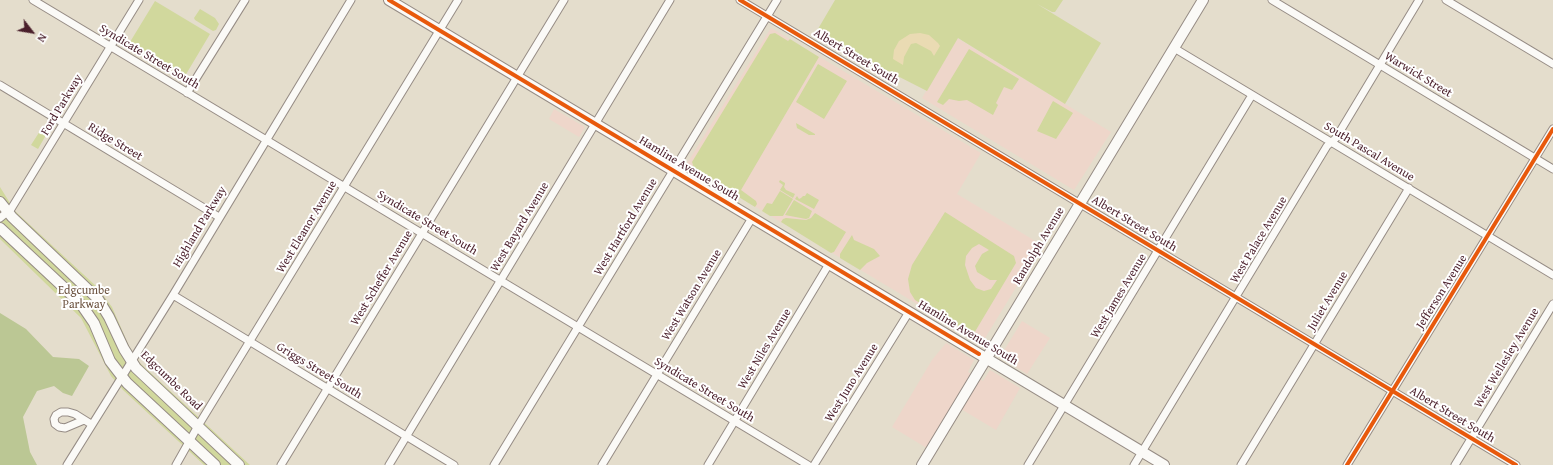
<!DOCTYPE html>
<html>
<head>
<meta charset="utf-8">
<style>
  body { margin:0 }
  #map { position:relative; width:1553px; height:465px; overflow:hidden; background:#e4ddcc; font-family:"Gentium Book Plus",serif }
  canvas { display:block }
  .north { position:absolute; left:12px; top:12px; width:40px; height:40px; -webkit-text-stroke:3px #fff; paint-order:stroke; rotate:121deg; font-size:11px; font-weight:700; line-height:16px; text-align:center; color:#4a1f2b }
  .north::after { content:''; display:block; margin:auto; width:14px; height:18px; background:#4a1f2b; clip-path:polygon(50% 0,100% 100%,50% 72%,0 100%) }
</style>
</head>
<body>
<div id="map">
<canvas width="1553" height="465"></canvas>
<div class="north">N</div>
</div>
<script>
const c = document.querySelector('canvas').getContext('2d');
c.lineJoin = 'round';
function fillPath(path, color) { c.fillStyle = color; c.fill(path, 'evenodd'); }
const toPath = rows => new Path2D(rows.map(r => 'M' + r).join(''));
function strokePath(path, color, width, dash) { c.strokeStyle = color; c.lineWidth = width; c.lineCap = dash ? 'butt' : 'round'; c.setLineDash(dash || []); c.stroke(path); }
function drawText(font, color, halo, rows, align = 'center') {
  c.font = font + ' "Gentium Book Plus",serif'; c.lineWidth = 4; c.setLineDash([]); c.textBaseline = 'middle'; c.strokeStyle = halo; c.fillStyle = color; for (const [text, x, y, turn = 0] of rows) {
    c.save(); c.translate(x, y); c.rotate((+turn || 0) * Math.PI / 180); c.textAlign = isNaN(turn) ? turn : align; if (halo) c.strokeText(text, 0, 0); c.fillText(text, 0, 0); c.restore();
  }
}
const built = toPath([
  [771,28,981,153,957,194,1042,245,982,343,686,165],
  [957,38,1111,132,1074,190,922,98],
  [554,109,585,127,579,137,549,119],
  [1022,321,1050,338,1027,374,1000,357],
  [946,343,974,360,968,372,983,381,990,370,1020,388,996,430,956,406,930,450,892,427,932,360]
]);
const green = toPath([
  [835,0,1063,0,1055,12,1052,12,1037,4,1101,43,1065,104,958,38,927,91,815,34],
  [155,1,210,34,185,76,130,42],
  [200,9,215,18,219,24,216,30,213,31,195,20,194,18],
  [775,33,788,41,790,39,819,57,741,190,756,201,757,204,755,207,706,177,707,175,694,168,692,162,770,34],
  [969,49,1019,79,1012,90,1004,87,996,103,998,105,993,115,967,100,959,101,949,99,943,105,937,102],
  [818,64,847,81,824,119,796,102],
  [1053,101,1073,113,1056,139,1037,131],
  [796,123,815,134,815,135,809,135,797,128],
  [40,131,46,135,38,149,31,145],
  [780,180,785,183,785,184,784,187,786,190,795,194,793,198,780,190,783,185,779,182],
  [0,187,15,211,97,287,112,307,129,346,140,363,250,465,204,465,123,390,111,376,81,318,0,239],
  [780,191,793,199,783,216,770,216,762,211,767,203,772,204],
  [807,193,819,200,814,209,795,199,797,196,799,199,801,198,803,196,805,196],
  [794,200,812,211,809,218,806,219,785,215],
  [945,212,1014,256,1016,263,973,335,915,300,910,292,908,279,912,265],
  [979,244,989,250,982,254,975,266,977,272,990,280,997,280,991,289,984,291,976,288,970,280,965,265,966,256,972,248],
  [815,213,846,232,834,252,831,253,781,222,783,219,786,218,806,220,811,218],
  [852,235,854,240,874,249,880,256,867,263,860,270,840,258,840,254]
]);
const forest = toPath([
  [0,313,26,329,53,357,79,359,89,366,72,396,63,393,54,386,37,391,23,417,30,452,37,465,0,465]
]);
const sand = toPath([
  [920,33,929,35,938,43,940,46,934,56,931,51,916,43,911,44,904,57,903,65,893,59,894,50,899,41,910,34]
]);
const street = toPath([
  [33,0,808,465],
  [740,0,1516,465],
  [1272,0,1553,169],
  [1446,0,1553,64],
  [1174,48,1553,275],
  [0,85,219,217],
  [187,93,245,0],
  [0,218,11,209,139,0],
  [173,295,454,465],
  [84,420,65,428,59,427,55,424,54,419,56,415,61,412,68,412,75,414,91,424],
  [67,465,173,295,351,0],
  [176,465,198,426,458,0],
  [281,465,564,0],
  [389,465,670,0],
  [494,465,777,0],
  [602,465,752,218],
  [708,465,829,264],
  [814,465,909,312],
  [1028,465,1252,95],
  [1134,465,1327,146,1336,138,1419,0],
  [1241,465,1409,188],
  [1347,465,1553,129],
  [1455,465,1553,304]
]);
const secondary = toPath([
  [389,0,1164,465],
  [0,202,12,217,98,299,109,317,124,349,136,368,239,465],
  [0,228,74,297,83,307,94,323,110,361,127,383,215,465],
  [922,465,1203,0]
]);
const cycleway = toPath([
  [389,0,979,354],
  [740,0,1516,465],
  [1347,465,1553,129]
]);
const streetNames = [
  ["Syndicate Street South",149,57,31],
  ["Albert Street South",856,57,31],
  ["Warwick Street",1418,75,31],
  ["Ford Parkway",62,105,-59],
  ["Ridge Street",115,142,31],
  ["South Pascal Avenue",1369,152,31],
  ["Hamline Avenue South",689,169,31],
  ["Syndicate Street South",427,223,31],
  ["Albert Street South",1134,224,31],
  ["Highland Parkway",200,227,-59],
  ["West Eleanor Avenue",307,227,-59],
  ["West Bayard Avenue",520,227,-59],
  ["West Hartford Avenue",626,227,-59],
  ["West Palace Avenue",1259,240,-59],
  ["Randolph Avenue",1039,246,-59],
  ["West Scheffer Avenue",382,278,-59],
  ["Jefferson Avenue",1442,292,-58],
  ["West Watson Avenue",692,295,-59],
  ["West James Avenue",1119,296,-59],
  ["Juliet Avenue",1328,301,-59],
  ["Hamline Avenue South",968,333,31],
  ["West Niles Avenue",765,349,-59],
  ["West Wellesley Avenue",1507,358,-59],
  ["Griggs Street South",319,371,31],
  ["Edgcumbe Road",171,381,44],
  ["West Juno Avenue",852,383,-58],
  ["Syndicate Street South",704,390,31],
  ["Albert Street South",1452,415,31]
];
const parkNames = [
  ["Edgcumbe",84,291],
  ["Parkway",84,305]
];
fillPath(built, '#eed6ca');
fillPath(green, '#d1d89d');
fillPath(forest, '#bbc794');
fillPath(sand, '#eadbb3');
strokePath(street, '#968c85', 9);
strokePath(secondary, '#968c85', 12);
strokePath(street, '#fbfaf7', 7);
strokePath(secondary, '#fbfaf7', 10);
strokePath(cycleway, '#e8590c', 4);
drawText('12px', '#4a1f2b', '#fff', streetNames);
drawText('12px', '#6e5542', '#fff', parkNames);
</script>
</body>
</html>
